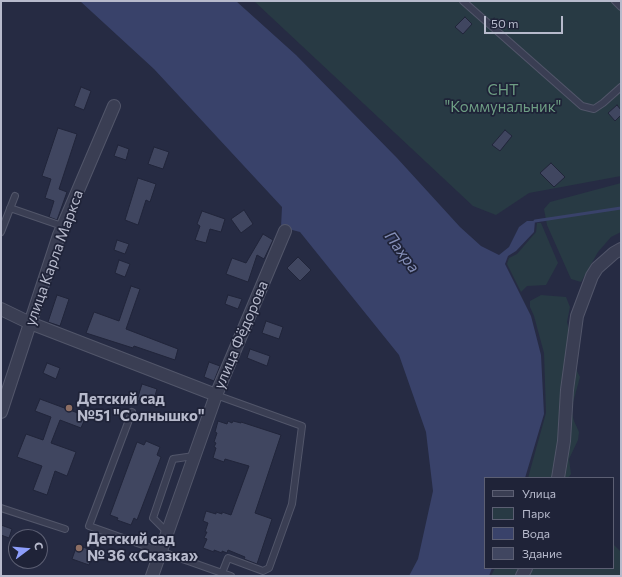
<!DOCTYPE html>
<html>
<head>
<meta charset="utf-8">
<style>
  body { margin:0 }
  #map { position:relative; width:622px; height:577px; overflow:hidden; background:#262b43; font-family:Commissioner,sans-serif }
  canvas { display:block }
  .frame { position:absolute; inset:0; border:2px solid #b7bacc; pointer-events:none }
  .legend { position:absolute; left:484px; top:477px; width:130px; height:92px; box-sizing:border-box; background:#1f2338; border:1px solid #5c5f73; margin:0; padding:5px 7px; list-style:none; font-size:12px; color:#b7bacc }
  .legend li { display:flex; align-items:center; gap:8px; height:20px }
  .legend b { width:20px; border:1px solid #5c5f73 }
  .north { position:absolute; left:8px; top:529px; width:40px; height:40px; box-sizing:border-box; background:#1f2338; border:1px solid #5c5f73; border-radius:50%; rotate:74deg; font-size:11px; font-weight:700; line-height:16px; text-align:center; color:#b7bacc }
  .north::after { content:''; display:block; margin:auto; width:14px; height:18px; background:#8d9efb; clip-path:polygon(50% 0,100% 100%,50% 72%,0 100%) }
  .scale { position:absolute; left:484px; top:16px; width:79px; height:18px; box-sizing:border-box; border:2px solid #b7bacc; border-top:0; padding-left:5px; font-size:12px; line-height:14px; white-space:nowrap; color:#b7bacc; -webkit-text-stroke:3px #1f2338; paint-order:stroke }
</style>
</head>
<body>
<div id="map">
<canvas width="622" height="577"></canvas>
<div class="frame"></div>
<ul class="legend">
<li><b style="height:5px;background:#3a3e53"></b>Улица</li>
<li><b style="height:11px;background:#283a44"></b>Парк</li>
<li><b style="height:11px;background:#39426a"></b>Вода</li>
<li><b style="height:11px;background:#404660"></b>Здание</li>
</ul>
<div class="north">С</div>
<div class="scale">50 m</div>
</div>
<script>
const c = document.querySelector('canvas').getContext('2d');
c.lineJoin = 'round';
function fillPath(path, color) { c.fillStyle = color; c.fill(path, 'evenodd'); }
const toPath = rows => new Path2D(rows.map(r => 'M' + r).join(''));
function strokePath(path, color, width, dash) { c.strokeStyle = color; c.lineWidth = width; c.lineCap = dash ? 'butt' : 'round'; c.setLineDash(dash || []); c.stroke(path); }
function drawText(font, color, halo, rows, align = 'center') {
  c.font = font + ' Commissioner,sans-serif'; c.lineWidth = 3.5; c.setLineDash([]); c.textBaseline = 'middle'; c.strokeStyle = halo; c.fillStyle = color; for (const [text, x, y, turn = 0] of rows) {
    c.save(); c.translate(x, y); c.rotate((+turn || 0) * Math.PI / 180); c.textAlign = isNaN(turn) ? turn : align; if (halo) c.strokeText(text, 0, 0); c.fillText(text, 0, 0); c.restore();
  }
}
const green = toPath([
  [254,1,621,1,621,176,529,193,496,215,473,206],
  [621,183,621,232,611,237,598,252,581,282,571,279,547,225,544,209,550,202],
  [537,223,541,223,558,263,546,285,527,286,521,292,507,264,509,258,517,254,536,232],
  [541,295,566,297,570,307,567,322,571,337,573,363,580,377,571,410,574,421,579,432,578,440,569,459,571,474,568,478,528,478,546,413,544,353,534,316,530,307,530,301],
  [613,544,621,552,621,576,491,576,495,568,613,568]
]);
const water = toPath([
  [80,1,236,1,296,55,397,158,460,227,481,246,499,255,509,247,519,227,527,221,535,221,534,232,516,251,508,256,505,264,531,316,541,355,544,414,525,478,485,478,485,568,492,568,489,576,409,576,418,559,433,491,426,432,399,355,300,232,281,227,282,207,154,69]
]);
const stream = toPath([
  [535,221,621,208]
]);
const building = toPath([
  [465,17,472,24,463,34,455,27,465,17],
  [81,87,91,91,84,110,74,106,81,87],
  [617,105,621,110,621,115,615,121,608,113,617,105],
  [58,128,77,134,59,189,67,192,57,220,49,217,54,201,45,198,51,179,42,176,58,128],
  [505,130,512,136,500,151,492,145,505,130],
  [118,145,129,149,126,160,114,156,118,145],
  [154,147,169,152,163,169,148,164,154,147],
  [551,163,565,177,554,187,540,173,551,163],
  [138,178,156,184,150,202,146,200,138,225,125,220,138,178],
  [244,210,253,224,241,233,231,219,244,210],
  [202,211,225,219,221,232,210,229,206,243,195,240,200,226,197,224,202,211],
  [263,234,273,240,264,259,257,255,248,282,226,274,232,258,246,263,263,234],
  [117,240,129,244,125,254,114,250,117,240],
  [298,257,311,270,300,281,287,268,298,257],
  [119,260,130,264,125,277,115,273,119,260],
  [131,286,140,289,126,329,178,349,175,360,134,346,133,348,86,333,94,312,119,321,131,286],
  [57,295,69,299,60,326,48,322,57,295],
  [228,295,242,299,238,309,225,304,228,295],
  [266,321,283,327,279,339,262,333,266,321],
  [250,349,270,356,267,366,247,358,250,349],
  [209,362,220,366,214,381,204,377,209,362],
  [47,363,60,368,56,379,43,373,47,363],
  [142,384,157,389,152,405,137,400,142,384],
  [40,399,86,416,81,428,60,420,51,443,76,452,67,476,55,471,47,495,33,490,42,466,17,457,26,434,43,440,51,417,35,411,40,399],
  [218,421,227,424,228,421,232,423,233,421,241,423,241,422,281,435,255,513,272,519,257,564,244,559,245,557,228,550,227,553,222,551,222,553,214,550,214,552,203,548,207,539,204,538,207,532,205,532,208,523,203,521,206,511,216,514,216,512,222,514,222,512,231,515,249,466,225,459,224,462,213,458,216,448,214,447,216,443,214,442,217,433,215,432,218,421],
  [146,441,160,447,157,455,161,457,137,520,134,518,131,525,117,520,118,518,110,515,137,442,144,445,146,441],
  [1,525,12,529,9,538,1,535,1,525],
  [77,545,94,551,89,565,72,559,77,545]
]);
const service = toPath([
  [463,1,582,106,594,109,603,103,621,87],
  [615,1,621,7],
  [10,208,62,226],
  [1,232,15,196],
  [132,412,89,526,222,573,228,558,263,571,269,568,292,504,302,426,216,395],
  [1,508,65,529],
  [167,532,153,518,173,459,194,456],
  [222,573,231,576]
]);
const minor = toPath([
  [1,309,30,323,216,395],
  [1,412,59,235,114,106],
  [558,478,564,441,567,390,577,316,592,276,597,268,614,253,621,249],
  [152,576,216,395,285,231],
  [522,576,526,568]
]);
const markers = [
  [69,408,4,"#8d6e63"],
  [79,548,4,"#8d6e63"]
];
const parkNames = [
  ["СНТ",503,90],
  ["\"Коммунальник\"",503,107]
];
const streetNames = [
  ["улица Карла Маркса",54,258,-70],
  ["улица Фёдорова",241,335,-67]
];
const poiNames = [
  ["Детский сад",77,399],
  ["№51 \"Солнышко\"",77,416],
  ["Детский сад",87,539],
  ["№ 36 «Сказка»",87,556]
];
const waterNames = [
  ["Пахра",402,252,54]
];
fillPath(green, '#283a44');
fillPath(water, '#39426a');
strokePath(stream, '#39426a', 3);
fillPath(building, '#404660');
strokePath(building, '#21253a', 1);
strokePath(service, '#52566a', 8);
strokePath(minor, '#52566a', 14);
strokePath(service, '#3a3e53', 6);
strokePath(minor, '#3a3e53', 12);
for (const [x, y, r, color] of markers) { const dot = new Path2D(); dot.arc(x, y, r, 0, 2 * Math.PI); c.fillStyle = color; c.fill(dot); strokePath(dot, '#1f2338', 1.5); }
drawText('15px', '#6e9e84', '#1f2338', parkNames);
drawText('15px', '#b7bacc', '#1f2338', streetNames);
drawText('bold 15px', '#b7bacc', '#1f2338', poiNames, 'left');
drawText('italic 16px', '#858fb8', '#1f2338', waterNames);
</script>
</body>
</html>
